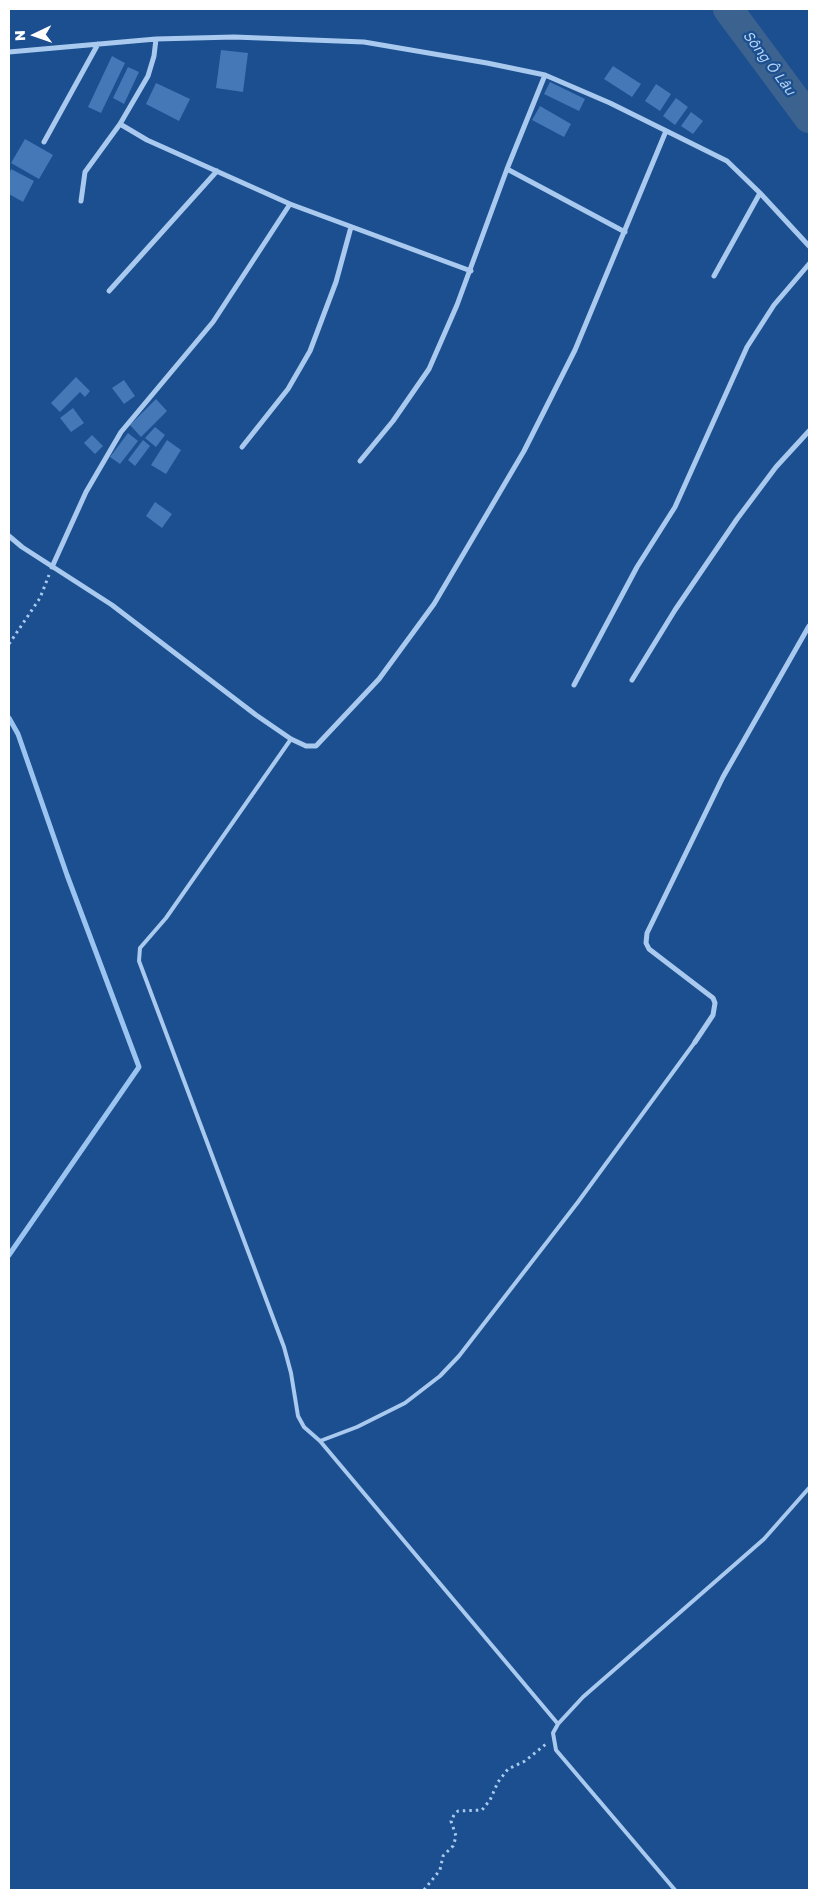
<!DOCTYPE html>
<html>
<head>
<meta charset="utf-8">
<style>
  body { margin:0 }
  #map { position:relative; width:818px; height:1899px; overflow:hidden; background:#1b4f8f; font-family:"Golos Text",sans-serif }
  canvas { display:block }
  .frame { position:absolute; inset:0; border:10px solid #fff; pointer-events:none }
  .north { position:absolute; left:10px; top:10px; width:50px; height:50px; -webkit-text-stroke:4px #1b4f8f; paint-order:stroke; rotate:267deg; font-size:14px; font-weight:700; line-height:20px; text-align:center; color:#fff }
  .north::after { content:''; display:block; margin:auto; width:18px; height:22px; background:#fff; clip-path:polygon(50% 0,100% 100%,50% 72%,0 100%) }
</style>
</head>
<body>
<div id="map">
<canvas width="818" height="1899"></canvas>
<div class="frame"></div>
<div class="north">N</div>
</div>
<script>
const c = document.querySelector('canvas').getContext('2d');
c.lineJoin = 'round';
const toPath = rows => new Path2D(rows.map(r => 'M' + r).join(''));
function strokePath(path, color, width, dash) { c.strokeStyle = color; c.lineWidth = width; c.lineCap = dash ? 'butt' : 'round'; c.setLineDash(dash || []); c.stroke(path); }
function fillPath(path, color) { c.fillStyle = color; c.fill(path, 'evenodd'); }
function drawText(font, color, halo, rows, align = 'center') {
  c.font = font + ' "Golos Text",sans-serif'; c.lineWidth = 4.5; c.setLineDash([]); c.textBaseline = 'middle'; c.strokeStyle = halo; c.fillStyle = color; for (const [text, x, y, turn = 0] of rows) {
    c.save(); c.translate(x, y); c.rotate((+turn || 0) * Math.PI / 180); c.textAlign = isNaN(turn) ? turn : align; if (halo) c.strokeText(text, 0, 0); c.fillText(text, 0, 0); c.restore();
  }
}
const stream = toPath([
  [9,718,18,734,67,875,139,1067,9,1255]
]);
const river = toPath([
  [728,9,809,118]
]);
const building = toPath([
  [221,50,248,53,243,92,216,88],
  [112,56,125,63,101,113,88,107],
  [613,66,641,84,632,97,604,79],
  [128,67,139,72,124,104,113,98],
  [550,82,585,99,579,111,544,94],
  [156,83,190,99,179,121,146,104],
  [656,84,671,94,660,111,645,101],
  [676,98,688,107,675,125,663,116],
  [540,106,571,124,564,137,532,120],
  [691,112,703,121,693,134,681,126],
  [25,139,53,155,39,179,11,163],
  [11,169,34,181,23,202,9,194,9,174],
  [76,377,90,391,85,397,80,392,60,412,51,403],
  [124,380,135,396,124,404,112,388],
  [156,399,167,411,141,437,130,425],
  [73,408,84,423,71,432,60,418],
  [155,427,165,435,156,447,145,438],
  [128,433,138,441,120,464,110,457],
  [92,435,103,446,95,454,84,443],
  [143,440,150,446,135,466,128,460],
  [167,440,181,450,166,474,151,465],
  [155,502,172,514,162,528,146,516]
]);
const path = toPath([
  [9,644,40,598,49,575],
  [424,1890,440,1870,443,1856,453,1846,455,1840,456,1836,451,1821,454,1815,458,1811,482,1810,490,1800,498,1782,508,1769,525,1761,546,1744]
]);
const lane = toPath([
  [291,739,166,918,140,948,139,961,284,1347,291,1373,298,1416,304,1427,320,1441,558,1724],
  [320,1441,357,1427,405,1403,440,1376,459,1356,578,1202,695,1042],
  [675,1890,556,1750,553,1733,558,1724,583,1697,764,1539,809,1488]
]);
const street = toPath([
  [156,39,154,56,148,76,120,124,147,140,290,204,471,271],
  [9,52,156,39,234,37,364,42,487,63,545,75,610,103,727,161,760,193,809,246],
  [44,142,98,44],
  [507,169,625,232],
  [81,201,85,172,120,124],
  [714,276,760,193],
  [109,291,217,171],
  [242,447,288,389,310,351,336,282,351,227],
  [360,461,393,421,429,369,457,305,507,169,545,75],
  [9,536,22,547,112,605,256,715,291,739,306,746,316,746,379,679,434,604,524,451,575,350,666,131],
  [52,567,86,492,121,432,213,322,290,204],
  [632,680,675,610,737,519,776,467,809,431],
  [574,685,637,567,675,507,747,347,774,305,809,264],
  [695,1042,713,1015,715,1003,713,998,649,949,646,943,647,933,723,777,809,626]
]);
const waterNames = [
  ["Sông Ô Lâu",769,63,53]
];
strokePath(stream, '#9cc4f0', 5);
strokePath(river, '#3c6290', 30);
fillPath(building, '#4478b7');
strokePath(path, '#a9c9ee', 3, [2.5, 4]);
strokePath(lane, '#a9c9ee', 4);
strokePath(street, '#a9c9ee', 5);
drawText('italic 14px', '#b5d3f5', '#1b4f8f', waterNames);
</script>
</body>
</html>
